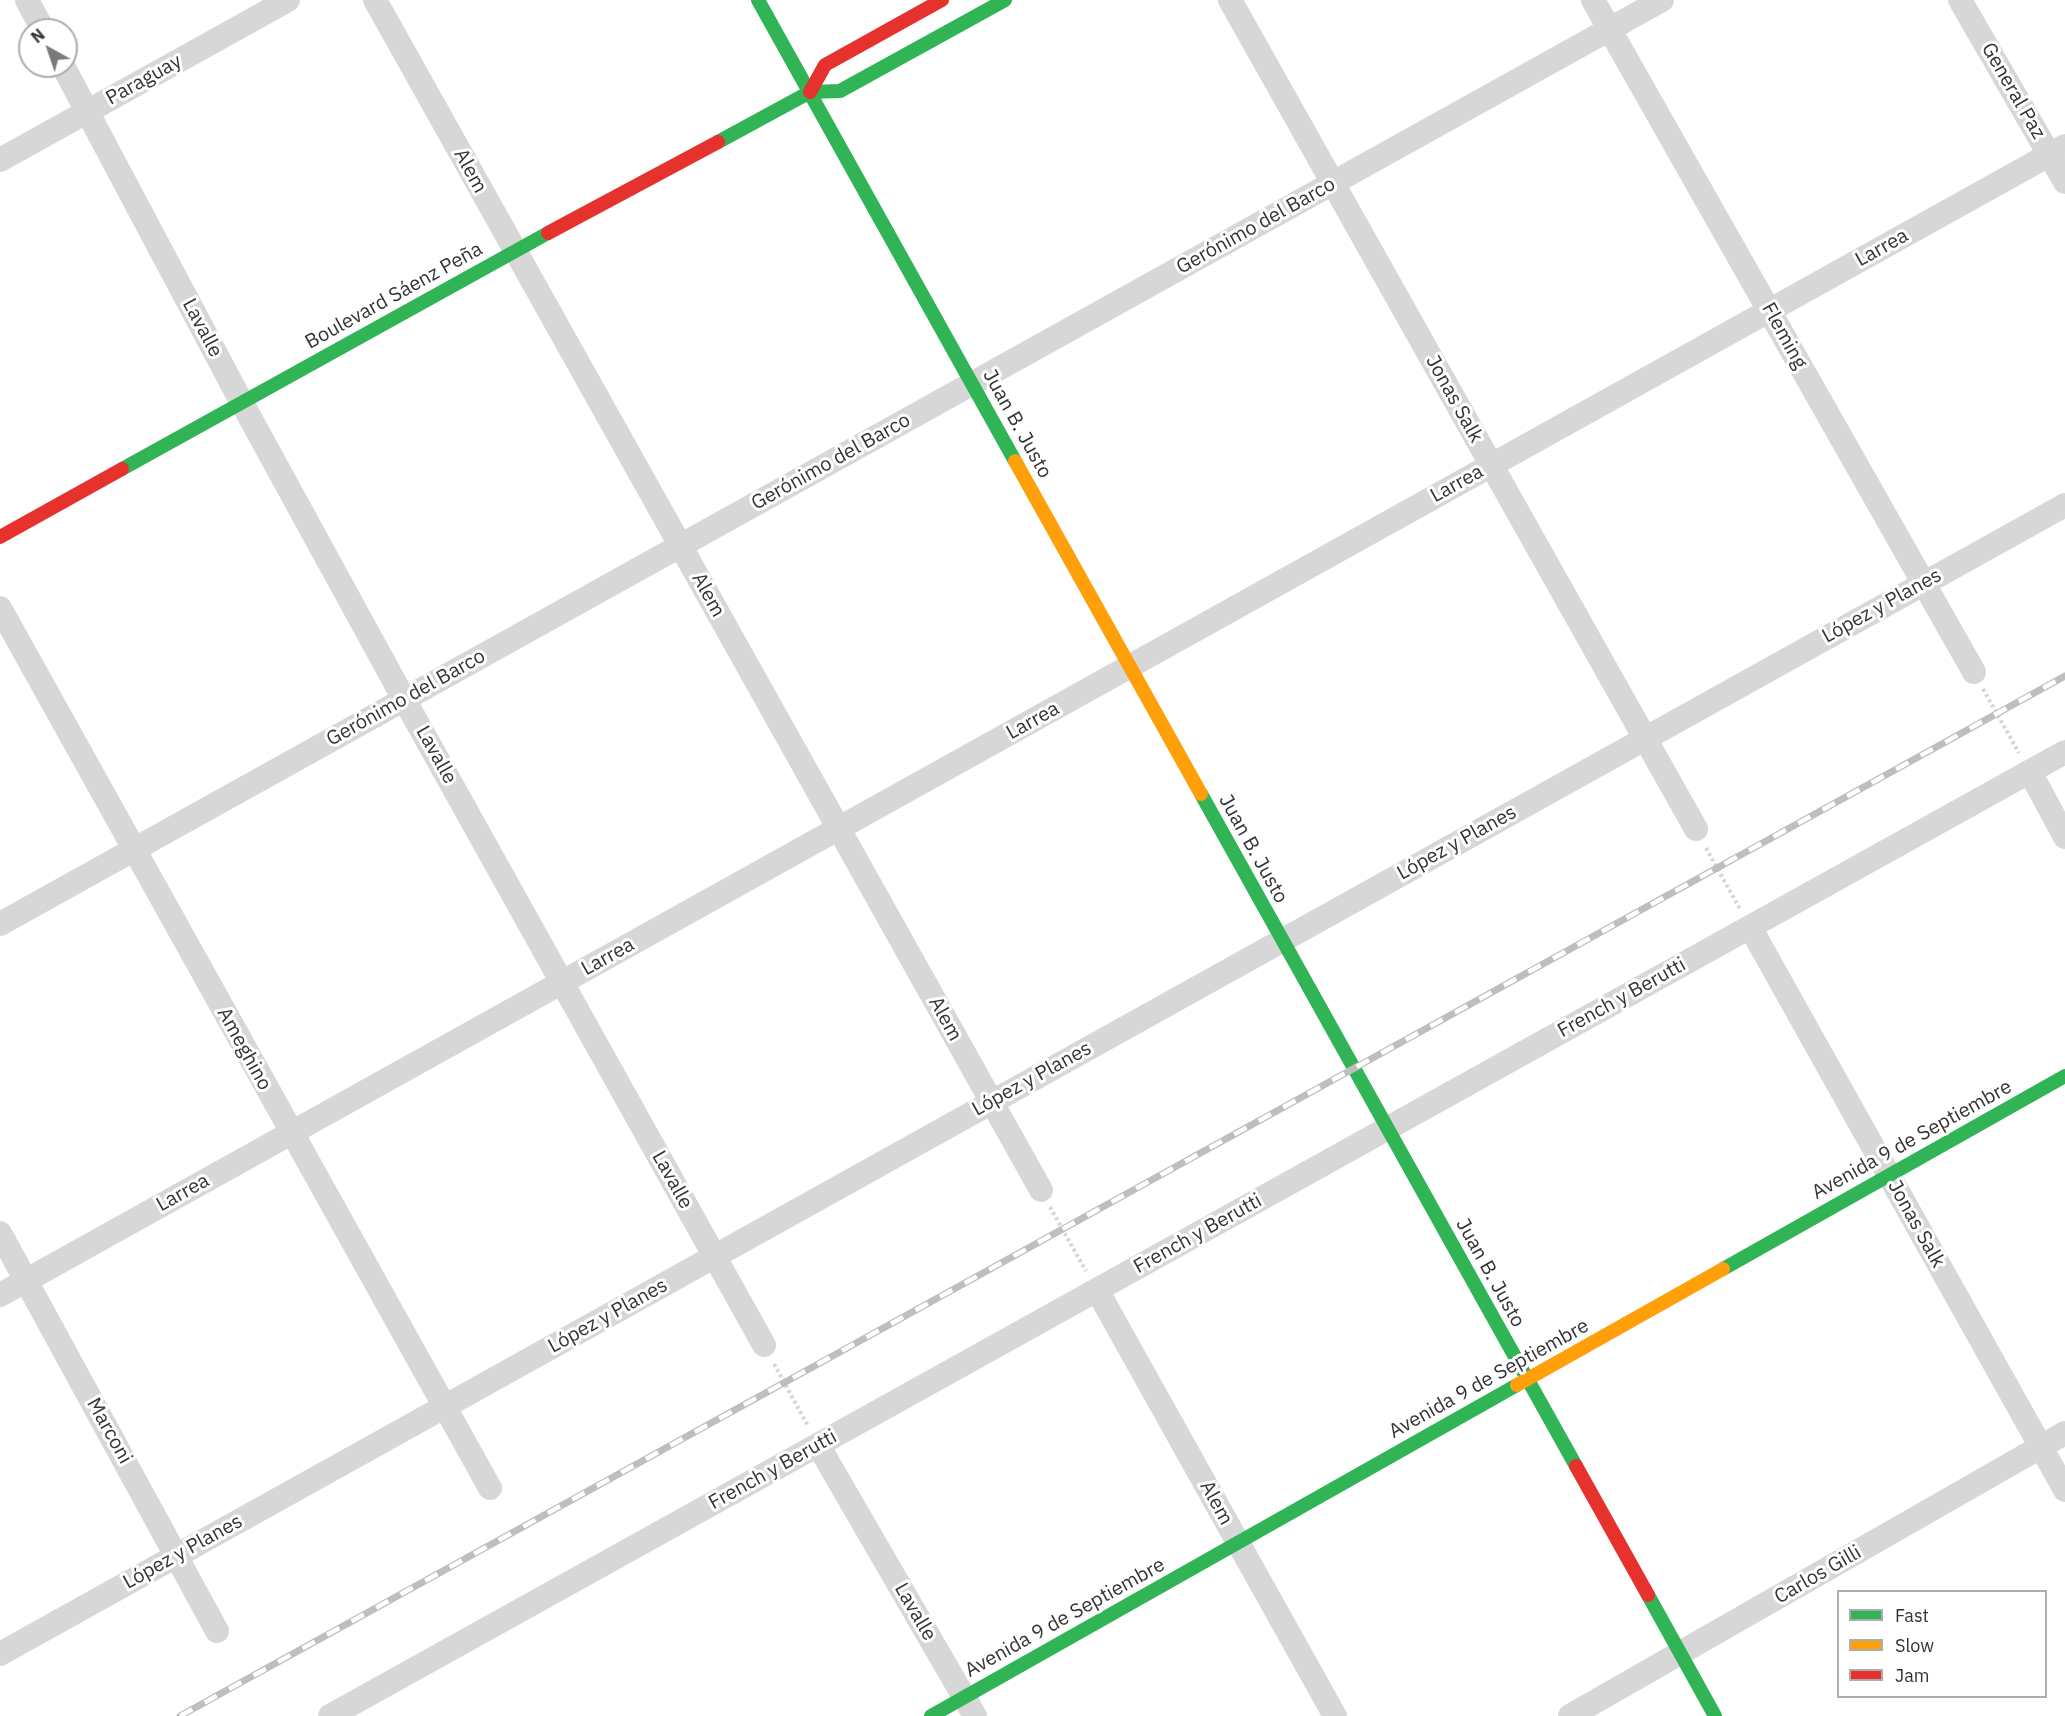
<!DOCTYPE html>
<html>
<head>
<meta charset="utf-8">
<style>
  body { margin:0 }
  #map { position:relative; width:2065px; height:1716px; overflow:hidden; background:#fff; font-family:"IBM Plex Sans",sans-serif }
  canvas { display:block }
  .legend { position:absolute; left:1837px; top:1590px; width:210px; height:108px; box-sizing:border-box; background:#fff; border:2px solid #adadad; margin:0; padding:8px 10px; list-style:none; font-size:18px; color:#333 }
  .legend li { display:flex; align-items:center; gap:12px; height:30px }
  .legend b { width:30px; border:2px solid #adadad }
  .north { position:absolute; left:18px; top:18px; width:60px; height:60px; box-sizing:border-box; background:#fff; border:2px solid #adadad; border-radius:50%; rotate:320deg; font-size:16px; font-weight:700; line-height:24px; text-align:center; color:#333 }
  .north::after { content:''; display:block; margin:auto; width:21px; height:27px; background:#7a7a7a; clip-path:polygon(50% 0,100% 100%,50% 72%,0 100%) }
</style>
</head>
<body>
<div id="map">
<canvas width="2065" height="1716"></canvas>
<ul class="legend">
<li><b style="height:8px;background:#30b455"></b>Fast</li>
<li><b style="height:8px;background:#ff9f0a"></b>Slow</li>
<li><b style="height:8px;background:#e5322d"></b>Jam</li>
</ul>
<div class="north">N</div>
</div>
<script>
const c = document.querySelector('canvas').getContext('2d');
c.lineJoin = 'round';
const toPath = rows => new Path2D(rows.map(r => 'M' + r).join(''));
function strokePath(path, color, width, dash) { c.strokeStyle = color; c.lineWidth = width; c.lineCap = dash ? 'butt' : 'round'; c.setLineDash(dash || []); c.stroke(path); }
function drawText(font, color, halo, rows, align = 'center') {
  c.font = font + ' "IBM Plex Sans",sans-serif'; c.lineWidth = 6; c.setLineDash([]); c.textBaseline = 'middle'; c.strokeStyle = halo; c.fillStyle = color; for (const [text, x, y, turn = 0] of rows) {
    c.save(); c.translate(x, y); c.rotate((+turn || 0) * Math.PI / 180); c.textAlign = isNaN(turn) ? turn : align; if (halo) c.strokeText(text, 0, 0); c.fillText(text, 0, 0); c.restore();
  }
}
const path = toPath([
  [1983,689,2019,753],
  [1706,848,1740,909],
  [1050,1207,1086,1271],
  [774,1364,808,1426]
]);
const street = toPath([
  [27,0,43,30],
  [375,0,1041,1190],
  [1230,0,1696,829],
  [1593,0,1974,672],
  [1960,0,2065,182],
  [63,66,242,403,404,699,764,1345],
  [0,160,288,0],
  [0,608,490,1488],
  [2030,772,2065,837],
  [0,924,1662,0],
  [1750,927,2065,1490],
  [0,1233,217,1631],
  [1097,1290,1335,1716],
  [0,1295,2065,146],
  [818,1445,975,1716],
  [0,1654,2065,505],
  [330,1716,2065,752],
  [1570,1716,2065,1433]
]);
const fast = toPath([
  [758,0,1015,461],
  [718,142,810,92,840,91,1005,0],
  [122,469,548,233],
  [1201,794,1576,1466],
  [1723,1269,2065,1076],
  [1648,1595,1715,1716],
  [931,1716,1517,1385]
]);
const slow = toPath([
  [1015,461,1201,794],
  [1517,1385,1723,1269]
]);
const jam = toPath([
  [810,92,825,65,942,0],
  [548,233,718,142],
  [0,537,122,469],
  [1576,1466,1648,1595]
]);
const rail = toPath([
  [180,1716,2065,676]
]);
const streetNames = [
  ["Paraguay",144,80,-29],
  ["General Paz",2013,91,60],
  ["Alem",470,171,61],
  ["Gerónimo del Barco",1256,226,-29],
  ["Larrea",1882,248,-29],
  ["Boulevard Sáenz Peña",394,296,-29],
  ["Lavalle",202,328,62],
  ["Fleming",1784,336,61],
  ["Jonas Salk",1454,399,61],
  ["Juan B. Justo",1017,424,61],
  ["Gerónimo del Barco",831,462,-29],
  ["Larrea",1457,484,-29],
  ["Alem",708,595,61],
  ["López y Planes",1882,606,-29],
  ["Gerónimo del Barco",406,698,-29],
  ["Larrea",1033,721,-29],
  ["Lavalle",436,755,61],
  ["López y Planes",1457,843,-29],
  ["Juan B. Justo",1253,849,61],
  ["Larrea",608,957,-29],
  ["French y Berutti",1622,998,-29],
  ["Alem",945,1019,61],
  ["Ameghino",244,1049,61],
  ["López y Planes",1032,1079,-29],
  ["Avenida 9 de Septiembre",1912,1140,-29],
  ["Lavalle",672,1180,61],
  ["Larrea",183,1193,-29],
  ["Jonas Salk",1916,1224,61],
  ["French y Berutti",1198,1234,-29],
  ["Juan B. Justo",1490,1273,61],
  ["López y Planes",608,1316,-29],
  ["Avenida 9 de Septiembre",1489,1379,-29],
  ["Marconi",109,1431,61],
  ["French y Berutti",773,1470,-29],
  ["Alem",1216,1503,61],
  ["López y Planes",183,1552,-29],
  ["Carlos Gilli",1818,1575,-30],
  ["Lavalle",915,1612,60],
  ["Avenida 9 de Septiembre",1065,1618,-29]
];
strokePath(path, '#d6d6d6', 4, [3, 3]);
strokePath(street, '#d7d7d7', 24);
strokePath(fast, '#30b455', 14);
strokePath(slow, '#ff9f0a', 14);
strokePath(jam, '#e5322d', 14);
strokePath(rail, '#bebebe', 7);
strokePath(rail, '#fff', 4.5, [14]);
drawText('20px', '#333', '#fff', streetNames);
</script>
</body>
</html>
